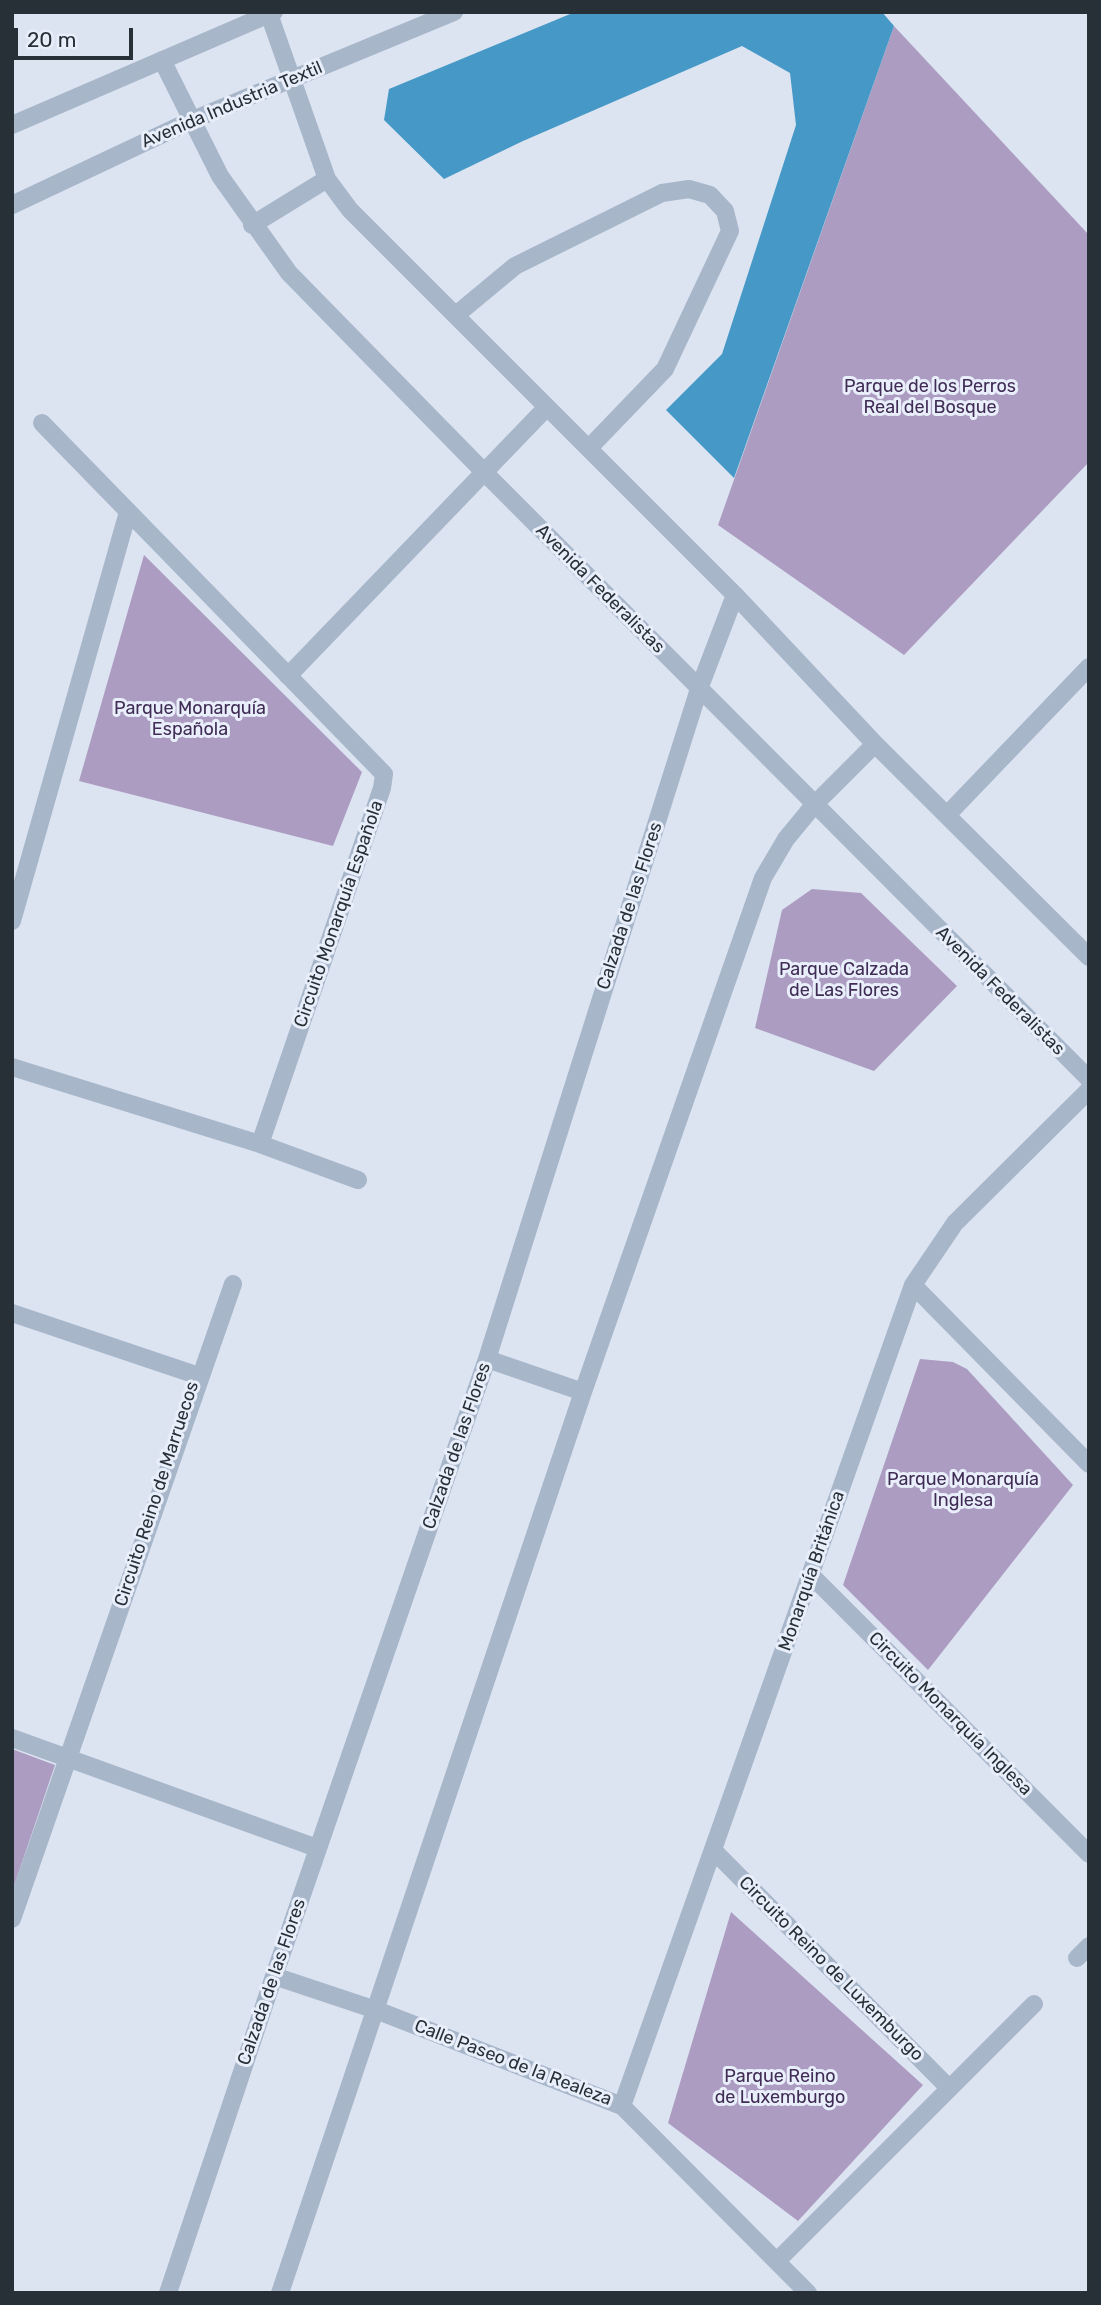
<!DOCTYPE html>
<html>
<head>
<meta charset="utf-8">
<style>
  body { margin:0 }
  #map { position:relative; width:1101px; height:2305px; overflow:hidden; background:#dce4f2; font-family:Rubik,sans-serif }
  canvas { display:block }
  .frame { position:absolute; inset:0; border:14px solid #283037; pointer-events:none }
  .scale { position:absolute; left:14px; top:28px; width:119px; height:32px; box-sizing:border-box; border:4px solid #283037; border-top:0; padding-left:9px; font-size:21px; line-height:24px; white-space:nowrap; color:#283037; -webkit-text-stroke:5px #e8eefa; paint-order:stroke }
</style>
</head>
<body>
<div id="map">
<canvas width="1101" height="2305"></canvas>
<div class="frame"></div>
<div class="scale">20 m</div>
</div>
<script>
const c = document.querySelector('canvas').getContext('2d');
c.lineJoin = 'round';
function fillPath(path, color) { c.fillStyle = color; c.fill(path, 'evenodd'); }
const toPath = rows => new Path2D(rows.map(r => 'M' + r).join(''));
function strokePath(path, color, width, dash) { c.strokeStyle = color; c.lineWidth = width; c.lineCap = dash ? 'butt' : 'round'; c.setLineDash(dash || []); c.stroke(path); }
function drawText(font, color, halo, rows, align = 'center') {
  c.font = font + ' Rubik,sans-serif'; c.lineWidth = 6; c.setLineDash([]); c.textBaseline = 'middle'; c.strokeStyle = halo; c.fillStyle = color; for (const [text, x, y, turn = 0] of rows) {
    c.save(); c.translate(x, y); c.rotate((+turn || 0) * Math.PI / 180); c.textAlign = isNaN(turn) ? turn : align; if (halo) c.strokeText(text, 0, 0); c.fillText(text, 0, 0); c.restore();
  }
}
const green = toPath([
  [894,26,1089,235,1089,462,904,655,718,525],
  [144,555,362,772,333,846,79,781],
  [812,889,861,893,957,986,874,1071,755,1028,782,910],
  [920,1359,953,1362,967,1369,1073,1485,928,1670,843,1585],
  [12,1749,55,1765,12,1892],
  [731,1912,923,2085,798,2221,668,2123]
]);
const building = toPath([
  [575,12,882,12,894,26,734,478,666,410,722,354,796,125,790,73,742,46,523,141,444,179,384,120,389,89]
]);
const minor = toPath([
  [269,14,327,179,350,210,735,595,875,744,1089,957],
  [162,60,220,176,289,273,485,473,1089,1079],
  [12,125,274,12],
  [12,205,190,121,454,12],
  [252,225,327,179],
  [456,315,515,266,662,193,689,189,710,195,725,211,730,231,665,369,589,448],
  [42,423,384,774,382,788,260,1144],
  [288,676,547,407],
  [947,815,1089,667],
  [12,921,128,512],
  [12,1067,260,1144,358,1180],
  [913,1285,1089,1464],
  [12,1313,199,1376],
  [487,1359,583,1392],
  [811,1575,1089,1854],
  [12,1738,317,1848],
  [713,1850,949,2088],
  [12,1919,233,1284],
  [1077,1958,1089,1946],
  [274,1976,376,2010,622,2106,808,2293],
  [622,2106,913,1285,955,1223,1089,1090],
  [777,2261,1034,2004],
  [168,2293,274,1976,487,1359,699,689,735,595],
  [280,2293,583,1392,763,878,786,839,814,805,875,744]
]);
const streetNames = [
  ["Avenida Industria Textil",232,105,-23],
  ["Avenida Federalistas",600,589,45],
  ["Calzada de las Flores",630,906,-72],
  ["Circuito Monarquía Española",339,914,-71],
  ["Avenida Federalistas",1000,991,45],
  ["Calzada de las Flores",457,1446,-71],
  ["Circuito Reino de Marruecos",157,1494,-72],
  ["Monarquía Británica",812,1571,-71],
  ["Circuito Monarquía Inglesa",950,1714,45],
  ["Circuito Reino de Luxemburgo",831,1969,45],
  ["Calzada de las Flores",272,1982,-71],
  ["Calle Paseo de la Realeza",513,2063,21]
];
const parkNames = [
  ["Parque de los Perros",930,387],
  ["Real del Bosque",930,408],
  ["Parque Monarquía",190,709],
  ["Española",190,730],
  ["Parque Calzada",844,970],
  ["de Las Flores",844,991],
  ["Parque Monarquía",963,1480],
  ["Inglesa",963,1501],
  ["Parque Reino",780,2077],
  ["de Luxemburgo",780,2098]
];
fillPath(green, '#ad9cc1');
fillPath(building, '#4698c6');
strokePath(minor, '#a8b6ca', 18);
drawText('18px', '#283037', '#e8eefa', streetNames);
drawText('18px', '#402c55', '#e8eefa', parkNames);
</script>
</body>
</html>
